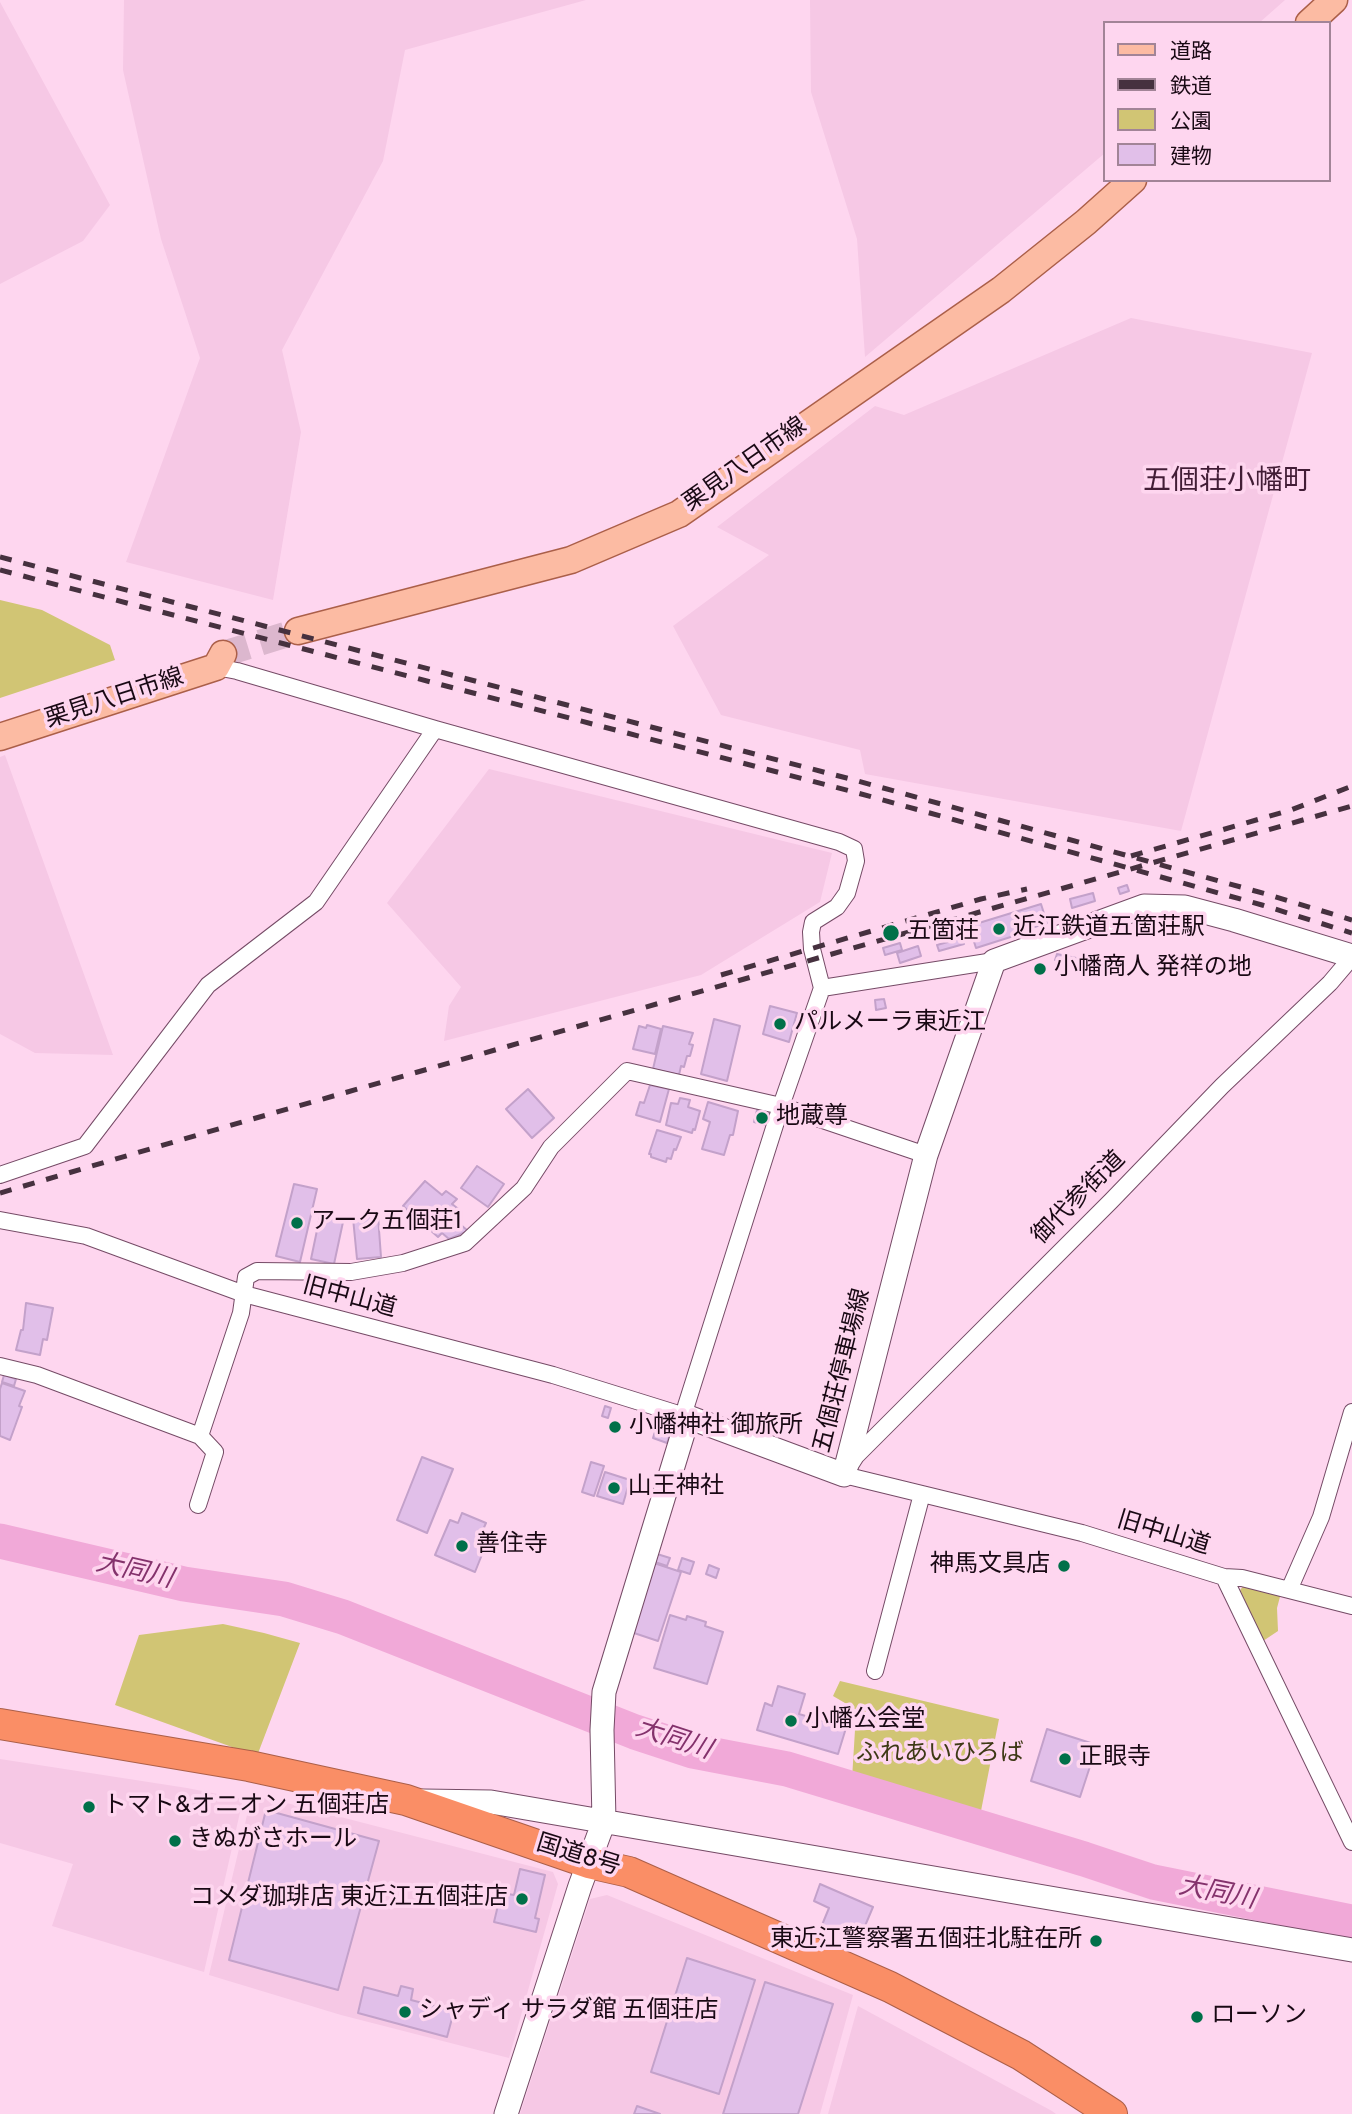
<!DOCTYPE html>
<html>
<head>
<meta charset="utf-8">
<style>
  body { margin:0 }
  #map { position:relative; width:1352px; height:2114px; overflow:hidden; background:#fed6ef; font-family:Overpass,"Noto Sans JP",sans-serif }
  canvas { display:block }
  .legend { position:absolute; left:1103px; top:21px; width:228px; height:161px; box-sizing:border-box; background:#fed6ef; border:2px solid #a28497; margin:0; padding:9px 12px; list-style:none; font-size:21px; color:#190914 }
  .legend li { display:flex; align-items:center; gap:14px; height:35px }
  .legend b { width:35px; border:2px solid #a28497 }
</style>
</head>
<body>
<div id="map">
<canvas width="1352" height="2114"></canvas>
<ul class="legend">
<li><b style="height:9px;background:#fcbba3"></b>道路</li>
<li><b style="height:9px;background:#46313f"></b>鉄道</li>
<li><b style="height:19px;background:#d1c574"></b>公園</li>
<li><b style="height:19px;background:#e1bfe9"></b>建物</li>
</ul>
</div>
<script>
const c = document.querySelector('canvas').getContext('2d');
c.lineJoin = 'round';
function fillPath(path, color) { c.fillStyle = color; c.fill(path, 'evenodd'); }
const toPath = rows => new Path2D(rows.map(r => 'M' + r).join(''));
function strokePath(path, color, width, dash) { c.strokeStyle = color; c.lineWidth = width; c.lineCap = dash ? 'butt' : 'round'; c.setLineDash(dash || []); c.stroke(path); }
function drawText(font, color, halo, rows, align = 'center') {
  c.font = font + ' Overpass,"Noto Sans JP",sans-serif'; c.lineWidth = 7; c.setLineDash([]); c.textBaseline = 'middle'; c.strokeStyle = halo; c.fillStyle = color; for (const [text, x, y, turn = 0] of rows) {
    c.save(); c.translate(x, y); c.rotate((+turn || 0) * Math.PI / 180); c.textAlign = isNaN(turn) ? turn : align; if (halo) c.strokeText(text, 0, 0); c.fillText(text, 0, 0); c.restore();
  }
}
const built = toPath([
  [124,0,586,0,405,50,383,161,282,350,301,432,273,600,126,562,200,358,161,239,123,70],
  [810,0,1285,0,1259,23,1105,23,1105,153,865,357,857,239,811,92],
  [0,2,110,205,83,241,0,284],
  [1131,318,1312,353,1181,831,865,774,860,750,721,715,673,626,769,555,717,527,875,406,904,415],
  [5,755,113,1055,35,1053,0,1034,0,757],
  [489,769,832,853,820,902,701,975,444,1041,449,1006,461,987,387,903],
  [0,1759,187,1788,243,1799,204,1972,52,1926,73,1864,0,1843],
  [252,1794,553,1872,558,1884,509,2058,341,2015,209,1975],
  [607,1895,853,1995,820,2114,520,2114,590,1899],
  [858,2006,1052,2111,1056,2114,828,2114]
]);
const green = toPath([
  [0,600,42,610,110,645,115,660,0,698],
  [1246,1583,1281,1593,1277,1608,1278,1631,1263,1641,1240,1590],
  [223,1624,264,1633,300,1643,257,1756,115,1705,139,1635],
  [840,1681,999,1719,980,1816,852,1779,855,1730,869,1717,833,1696]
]);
const river = toPath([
  [0,1541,184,1584,284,1599,343,1617,635,1732,693,1751,787,1769,1084,1859,1153,1882,1352,1922]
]);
const building = toPath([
  [1127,885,1129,891,1120,894,1118,888,1127,885],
  [1093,893,1095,901,1072,908,1070,899,1093,893],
  [1041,904,1047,923,1019,932,1020,934,976,948,969,926,1041,904],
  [962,938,964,944,939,951,937,945,962,938],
  [900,943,902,950,885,955,883,948,900,943],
  [918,946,921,956,900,963,897,953,918,946],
  [1057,954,1081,959,1080,965,1055,960,1057,954],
  [884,999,886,1008,876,1010,875,1000,884,999],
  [770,1006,797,1013,789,1042,763,1034,770,1006],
  [714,1019,740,1026,727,1081,701,1074,714,1019],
  [647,1025,661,1029,655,1054,633,1049,639,1026,646,1028,647,1025],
  [663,1026,693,1033,689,1044,693,1045,690,1056,687,1056,684,1067,681,1066,679,1075,653,1069,663,1026],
  [650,1085,669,1089,660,1122,636,1115,640,1102,644,1103,650,1085],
  [528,1089,554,1118,532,1138,506,1109,528,1089],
  [680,1098,690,1100,688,1107,700,1111,695,1130,693,1129,692,1133,666,1125,671,1103,678,1104,680,1098],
  [708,1102,738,1111,733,1135,730,1135,724,1155,702,1149,710,1122,703,1119,708,1102],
  [757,1110,769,1113,766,1125,754,1122,757,1110],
  [657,1130,681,1137,676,1150,674,1149,671,1159,667,1158,666,1162,651,1157,651,1154,649,1154,657,1130],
  [477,1166,504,1184,488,1207,461,1188,477,1166],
  [425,1181,442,1195,446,1191,457,1199,452,1204,461,1211,454,1219,468,1231,449,1239,442,1233,438,1237,403,1206,425,1181],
  [294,1184,317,1189,300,1262,276,1256,294,1184],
  [320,1216,343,1222,334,1264,311,1259,320,1216],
  [378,1216,381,1257,357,1259,353,1218,378,1216],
  [26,1303,53,1308,47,1340,43,1339,40,1355,16,1350,21,1330,23,1330,26,1303],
  [4,1375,16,1379,14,1386,2,1382,4,1375],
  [2,1383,25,1391,19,1406,22,1407,10,1440,0,1436,0,1389,2,1383],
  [605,1406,611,1408,608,1418,602,1416,605,1406],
  [658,1422,673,1426,667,1443,653,1438,658,1422],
  [422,1457,453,1469,427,1533,397,1520,422,1457],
  [591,1462,604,1466,594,1496,582,1492,591,1462],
  [605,1472,630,1480,623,1504,597,1496,605,1472],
  [462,1513,486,1523,481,1534,489,1537,475,1572,435,1555,450,1520,458,1523,462,1513],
  [657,1554,670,1558,667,1566,655,1562,657,1554],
  [682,1558,694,1562,690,1574,678,1570,682,1558],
  [654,1563,681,1572,658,1641,631,1632,654,1563],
  [709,1565,719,1569,716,1578,706,1574,709,1565],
  [670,1615,686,1620,687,1616,706,1622,705,1626,723,1632,707,1684,654,1668,670,1615],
  [778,1686,805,1694,799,1714,846,1728,838,1754,757,1730,765,1703,772,1706,778,1686],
  [1047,1729,1097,1745,1080,1797,1031,1781,1047,1729],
  [266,1810,379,1841,338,1990,229,1960,266,1810],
  [520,1869,545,1875,535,1918,539,1919,536,1932,494,1922,500,1897,507,1899,508,1894,514,1895,520,1869],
  [820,1884,873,1907,859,1940,822,1925,829,1908,814,1901,820,1884],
  [687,1958,755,1980,719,2094,651,2072,687,1958],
  [765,1982,833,2004,798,2114,723,2114,765,1982],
  [401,1986,413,1989,411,2000,454,2011,447,2037,358,2013,364,1987,398,1996,401,1986],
  [637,2106,660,2114,634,2114,637,2106]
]);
const primaryTunnel = toPath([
  [223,654,298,631]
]);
const street = toPath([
  [435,729,839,842,854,849,856,861,847,893,837,907,813,922,811,932,812,949,822,988,781,1106,686,1406,688,1417],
  [1352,957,1330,983,1222,1086,1111,1201,856,1456,844,1475,1082,1533,1224,1577,1352,1842],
  [822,988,994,961],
  [0,1175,85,1146,208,985,316,902,435,729,237,671,216,667],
  [0,1220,86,1236,244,1294,553,1375,688,1417],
  [0,1366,37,1375,200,1436,241,1313,246,1277,257,1271,351,1272,403,1263,465,1243,524,1188,551,1147,627,1071,781,1106,926,1155],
  [198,1505,215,1452,200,1436],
  [1224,1577,1242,1578,1352,1606],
  [1289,1590,1321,1517,1352,1412],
  [875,1671,922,1494]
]);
const secondary = toPath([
  [423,1801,491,1802,1352,1950],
  [506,2114,580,1886,604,1821,602,1730,604,1692,688,1417,844,1475,926,1155,994,961,1144,906,1185,907,1234,920,1352,956]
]);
const primary = toPath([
  [1309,23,1334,0],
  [298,631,571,560,679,514,1001,290,1086,222,1133,180],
  [0,737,216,667,223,654]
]);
const highway = toPath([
  [0,1724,249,1766,406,1800,589,1863,629,1872,890,1987,1021,2055,1112,2114]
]);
const rail = toPath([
  [0,557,858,781,1266,894,1352,920],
  [0,570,854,792,1262,905,1352,933],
  [1131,856,1291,810,1352,786],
  [721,975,981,899,1027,889],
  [0,1193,242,1122,1352,806]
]);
const markers = [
  [999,929,7,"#007049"],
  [891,933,9,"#007049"],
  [1040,969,7,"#007049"],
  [780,1024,7,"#007049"],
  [762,1118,7,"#007049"],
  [297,1223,7,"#007049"],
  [615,1427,7,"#007049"],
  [614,1488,7,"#007049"],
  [462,1546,7,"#007049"],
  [1064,1566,7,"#007049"],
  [791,1721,7,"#007049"],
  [1065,1759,7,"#007049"],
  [89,1807,7,"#007049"],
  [175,1841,7,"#007049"],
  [522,1899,7,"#007049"],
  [1096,1941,7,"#007049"],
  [405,2012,7,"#007049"],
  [1197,2017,7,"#007049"]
];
const streetNames = [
  ["栗見八日市線",746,466,-35],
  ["栗見八日市線",115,700,-18],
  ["御代参街道",1080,1199,-45],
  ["旧中山道",349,1299,15],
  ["五個荘停車場線",844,1371,-76],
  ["旧中山道",1163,1535,17],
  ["国道8号",578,1857,17]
];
const poiNames = [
  ["近江鉄道五箇荘駅",1013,929],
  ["五箇荘",907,933],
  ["小幡商人 発祥の地",1054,969],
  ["パルメーラ東近江",794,1024],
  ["地蔵尊",776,1118],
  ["アーク五個荘1",311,1223],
  ["小幡神社 御旅所",629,1427],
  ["山王神社",628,1488],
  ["善住寺",476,1546],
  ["神馬文具店",1050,1566,"right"],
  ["小幡公会堂",805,1721],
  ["正眼寺",1079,1759],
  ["トマト&オニオン 五個荘店",103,1807],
  ["きぬがさホール",189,1841],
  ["コメダ珈琲店 東近江五個荘店",508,1899,"right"],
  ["東近江警察署五個荘北駐在所",1082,1941,"right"],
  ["シャディ サラダ館 五個荘店",419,2012],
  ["ローソン",1211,2017]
];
const parkNames = [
  ["ふれあいひろば",940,1755]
];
const waterNames = [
  ["大同川",134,1573,13],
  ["大同川",673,1741,18],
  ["大同川",1217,1895,11]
];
const quarterNames = [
  ["五個荘小幡町",1227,483]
];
fillPath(built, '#f6c8e5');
fillPath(green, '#d1c574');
strokePath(river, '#f1a9d8', 35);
fillPath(building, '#e1bfe9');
strokePath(building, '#c3a1ca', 2);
strokePath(primaryTunnel, '#dcb7ce', 26, [26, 13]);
strokePath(street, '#754b66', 18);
strokePath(secondary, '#754b66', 25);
strokePath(primary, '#ab5f49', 29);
strokePath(highway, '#ab5f49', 32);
strokePath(street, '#fff', 16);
strokePath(secondary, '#fff', 23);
strokePath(primary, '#fcbba3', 26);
strokePath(highway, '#fa8e66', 30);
strokePath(rail, '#46313f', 5, [12, 12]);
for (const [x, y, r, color] of markers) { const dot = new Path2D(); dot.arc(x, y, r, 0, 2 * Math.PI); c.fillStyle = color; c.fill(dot); strokePath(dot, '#fed6ef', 2.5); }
drawText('24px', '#190914', '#fed6ef', streetNames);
drawText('24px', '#190914', '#fed6ef', poiNames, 'left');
drawText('24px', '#3e3915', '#fed6ef', parkNames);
drawText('italic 26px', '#84326c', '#fed6ef', waterNames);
drawText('28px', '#421d36', '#fed6ef', quarterNames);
</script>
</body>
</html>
